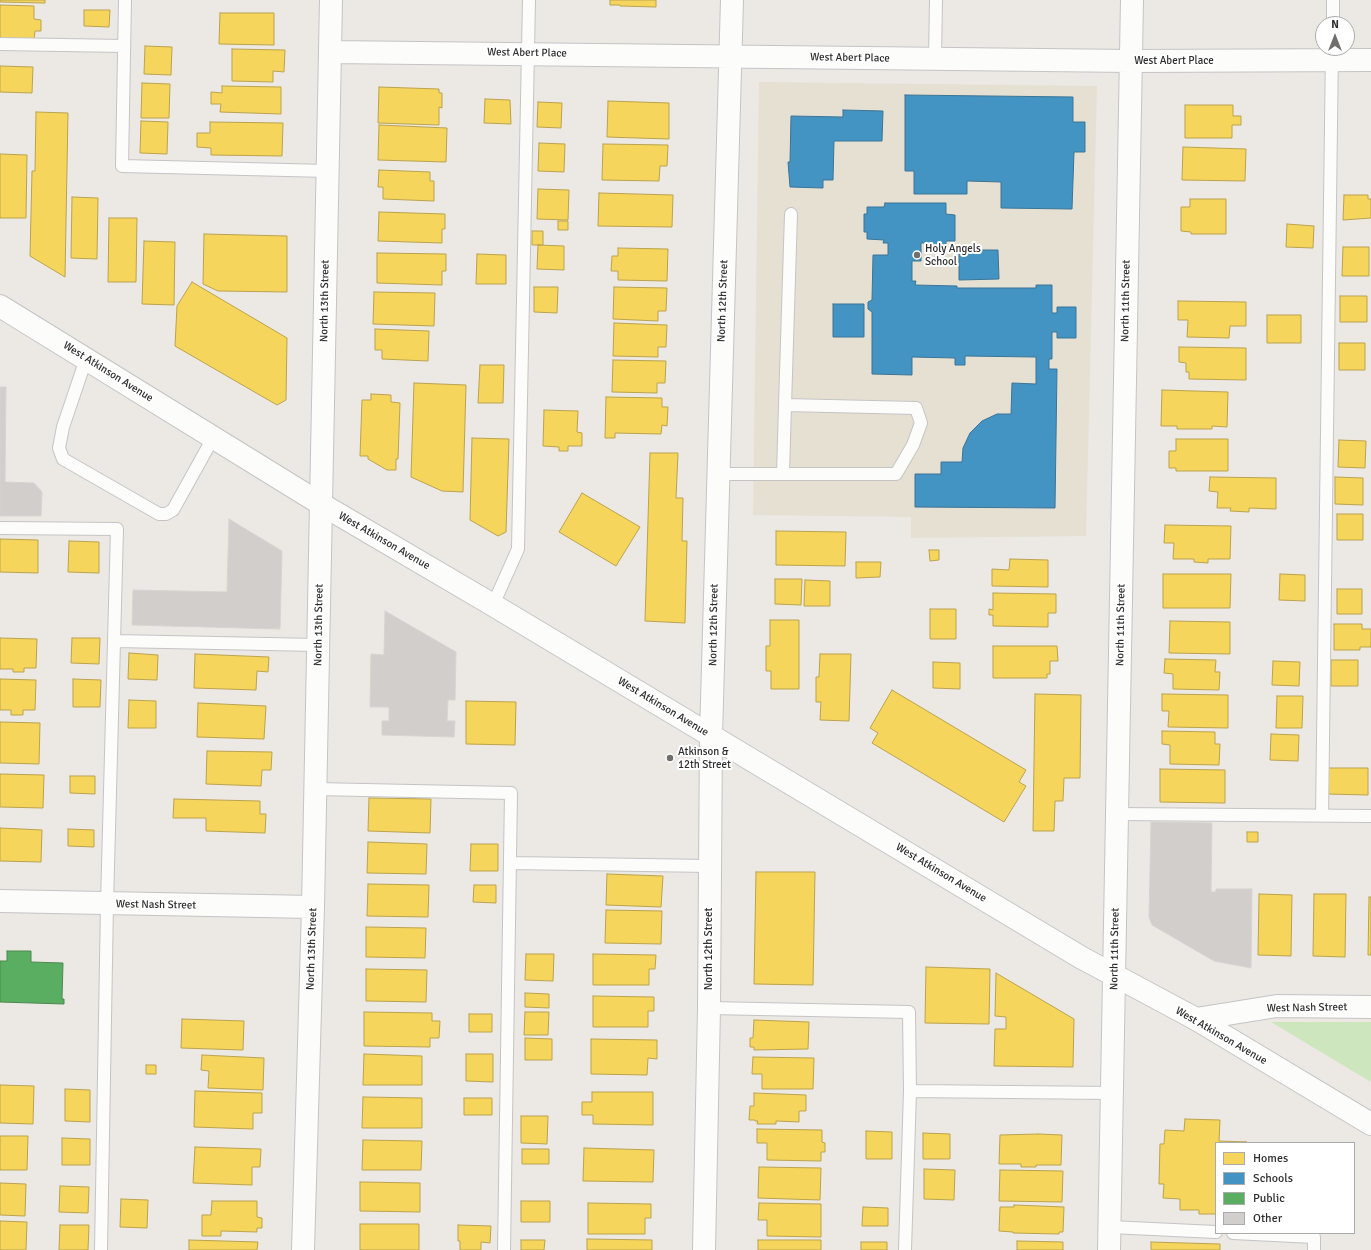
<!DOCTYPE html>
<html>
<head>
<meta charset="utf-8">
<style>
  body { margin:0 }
  #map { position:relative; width:1371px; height:1250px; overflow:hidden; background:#ece8e4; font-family:Signika,sans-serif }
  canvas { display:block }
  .legend { position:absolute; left:1215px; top:1142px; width:140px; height:92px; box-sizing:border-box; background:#fff; border:1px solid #ababab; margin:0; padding:5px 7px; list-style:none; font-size:12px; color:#2e2e2e }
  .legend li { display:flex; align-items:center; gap:8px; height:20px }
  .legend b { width:20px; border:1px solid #ababab }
  .north { position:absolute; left:1315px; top:16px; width:40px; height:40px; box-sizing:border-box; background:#fff; border:1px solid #ababab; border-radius:50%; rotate:0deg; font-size:11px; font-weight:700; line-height:16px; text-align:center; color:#2e2e2e }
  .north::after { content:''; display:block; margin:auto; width:14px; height:18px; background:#706f6e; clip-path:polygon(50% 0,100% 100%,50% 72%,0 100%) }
</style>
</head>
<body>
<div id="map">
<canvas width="1371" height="1250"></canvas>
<ul class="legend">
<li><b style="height:11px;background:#f6d55c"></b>Homes</li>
<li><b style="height:11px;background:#4393c3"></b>Schools</li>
<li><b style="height:11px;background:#5aae61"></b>Public</li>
<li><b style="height:11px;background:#d1cecb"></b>Other</li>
</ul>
<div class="north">N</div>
</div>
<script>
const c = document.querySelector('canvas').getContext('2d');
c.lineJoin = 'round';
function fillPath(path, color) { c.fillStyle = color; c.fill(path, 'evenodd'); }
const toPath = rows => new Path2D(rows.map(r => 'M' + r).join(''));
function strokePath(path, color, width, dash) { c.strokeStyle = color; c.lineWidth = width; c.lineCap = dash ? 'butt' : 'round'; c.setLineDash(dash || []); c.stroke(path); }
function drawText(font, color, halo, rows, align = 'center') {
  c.font = font + ' Signika,sans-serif'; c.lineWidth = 4; c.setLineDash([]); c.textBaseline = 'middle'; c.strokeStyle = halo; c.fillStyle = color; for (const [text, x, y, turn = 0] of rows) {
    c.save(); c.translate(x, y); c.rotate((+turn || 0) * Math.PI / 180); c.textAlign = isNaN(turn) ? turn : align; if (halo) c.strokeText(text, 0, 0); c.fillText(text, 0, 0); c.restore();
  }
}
const education = toPath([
  [759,82,1097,86,1086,536,911,538,911,517,753,515]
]);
const green = toPath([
  [1271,1022,1371,1022,1371,1082]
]);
const homes = toPath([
  [0,0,45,0,45,3,0,2,0,0],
  [610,0,656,0,656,7,620,6,620,5,610,5,610,0],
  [0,5,34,6,34,19,41,20,41,31,35,31,34,40,0,39,0,5],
  [84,10,110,10,109,27,84,26,84,10],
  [220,13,274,13,274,45,219,44,220,13],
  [145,46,172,47,171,75,144,74,145,46],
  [232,49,285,50,284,72,273,71,273,82,232,81,232,49],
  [0,66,33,67,32,93,0,92,0,66],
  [142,83,170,84,169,118,141,118,142,83],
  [222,86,281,87,281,114,220,112,221,104,211,104,211,92,222,93,222,86],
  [379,87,439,89,439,93,442,93,442,108,439,107,439,125,378,123,379,87],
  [485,99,510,100,511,124,484,123,485,99],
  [608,101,669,103,669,139,607,137,608,101],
  [538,102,562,103,561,128,537,127,538,102],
  [1185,105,1233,105,1233,116,1241,116,1241,125,1232,125,1232,138,1185,138,1185,105],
  [36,112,68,113,65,277,30,256,32,171,35,171,36,112],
  [141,121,168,122,167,154,140,153,141,121],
  [210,122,283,123,282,156,211,155,211,148,197,147,197,133,210,133,210,122],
  [379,125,447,128,446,162,378,160,379,125],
  [539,143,565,144,564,172,538,171,539,143],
  [603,144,668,145,667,166,660,166,659,181,602,180,603,144],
  [1183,147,1246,149,1245,181,1182,180,1183,147],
  [0,154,27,155,26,218,0,218,0,154],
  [379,170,430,172,430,181,434,181,434,201,383,199,383,187,378,187,379,170],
  [538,189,569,190,568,220,537,219,538,189],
  [599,193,673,195,672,227,598,226,599,193],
  [1344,195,1368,195,1368,199,1371,199,1371,218,1343,220,1344,195],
  [72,197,98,198,97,259,71,258,72,197],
  [1190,199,1226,199,1226,234,1191,234,1191,232,1181,231,1181,207,1190,207,1190,199],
  [379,212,445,214,445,229,442,229,442,243,378,241,379,212],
  [109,218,137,218,136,282,108,282,109,218],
  [558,221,568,221,568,230,558,230,558,221],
  [1287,224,1314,226,1313,248,1286,247,1287,224],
  [532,231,543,231,543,245,532,245,532,231],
  [204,234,287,236,287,292,218,291,203,284,204,234],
  [144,241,175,242,174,305,142,304,144,241],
  [538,245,564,246,564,270,537,269,538,245],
  [1343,247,1369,247,1369,276,1342,276,1343,247],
  [618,248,668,249,667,281,618,280,618,271,611,271,612,256,618,256,618,248],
  [377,253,446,254,446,271,442,271,442,285,377,283,377,253],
  [477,254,506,255,506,284,476,284,477,254],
  [192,282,287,338,286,400,277,405,175,346,177,306,192,282],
  [534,287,558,287,557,313,534,312,534,287],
  [614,287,667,288,666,311,658,311,658,321,613,319,614,287],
  [374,292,435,293,434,326,373,324,374,292],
  [1340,296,1367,296,1367,322,1340,322,1340,296],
  [1178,301,1246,302,1246,326,1230,326,1229,338,1187,337,1188,320,1178,320,1178,301],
  [1267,315,1301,315,1301,343,1267,343,1267,315],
  [614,323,667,325,666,347,658,347,658,357,613,356,614,323],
  [375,329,429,331,428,361,382,359,382,350,375,350,375,329],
  [1339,343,1365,343,1365,370,1339,370,1339,343],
  [1179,347,1246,348,1246,380,1189,379,1189,372,1186,372,1186,363,1179,362,1179,347],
  [613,360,666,361,665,383,657,383,657,393,612,392,613,360],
  [480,365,504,365,503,403,478,403,480,365],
  [414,383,466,385,463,492,442,491,411,477,414,383],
  [1162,390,1228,392,1227,427,1212,426,1212,429,1177,429,1177,426,1161,426,1162,390],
  [371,394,391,395,391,402,400,403,398,459,396,459,396,470,387,470,368,459,368,456,360,456,362,400,371,400,371,394],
  [606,397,662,398,662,407,668,407,667,426,662,425,661,434,615,433,615,438,605,438,606,397],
  [544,410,578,411,577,432,582,433,582,446,568,446,568,451,559,451,559,447,543,446,544,410],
  [472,438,509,439,506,532,498,536,470,520,472,438],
  [1176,439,1228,439,1228,471,1176,471,1176,468,1169,468,1169,451,1176,451,1176,439],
  [1339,440,1366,441,1365,468,1338,467,1339,440],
  [650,453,678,453,676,498,683,498,682,541,687,541,685,623,645,621,650,453],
  [1210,477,1276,478,1276,509,1249,508,1249,512,1230,511,1231,508,1217,508,1218,492,1209,491,1210,477],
  [1335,477,1363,478,1363,505,1335,504,1335,477],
  [582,493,640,527,616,566,559,532,582,493],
  [1337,514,1363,514,1363,540,1337,540,1337,514],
  [1165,525,1231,526,1230,559,1208,559,1208,563,1194,562,1194,559,1173,559,1174,543,1164,543,1165,525],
  [776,531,846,532,845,566,776,565,776,531],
  [0,539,38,540,38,573,0,572,0,539],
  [69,541,99,542,99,573,68,572,69,541],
  [929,550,939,550,939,560,930,561,929,550],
  [1010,559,1048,560,1048,587,992,586,992,569,1009,570,1010,559],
  [856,562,881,562,880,577,856,578,856,562],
  [1163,574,1231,574,1230,608,1163,608,1163,574],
  [1280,574,1305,575,1305,601,1279,600,1280,574],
  [775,579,802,579,801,605,775,604,775,579],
  [805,580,830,581,830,606,804,606,805,580],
  [1337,589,1362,589,1362,614,1337,614,1337,589],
  [993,593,1056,594,1056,613,1048,613,1048,627,993,626,993,615,989,615,989,609,993,610,993,593],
  [930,609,956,609,956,639,930,639,930,609],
  [770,620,799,620,799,689,771,689,771,671,766,671,766,646,770,646,770,620],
  [1170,621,1230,622,1230,654,1169,653,1170,621],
  [1334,624,1362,624,1362,629,1371,629,1371,647,1360,647,1360,650,1334,650,1334,624],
  [0,638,37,639,36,668,24,668,24,672,13,672,13,669,0,669,0,638],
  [72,638,100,638,99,664,71,663,72,638],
  [993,646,1057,646,1058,661,1050,661,1050,674,1047,674,1047,678,993,678,993,646],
  [129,653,158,655,157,680,128,679,129,653],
  [195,654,269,657,268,672,257,671,256,690,194,688,195,654],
  [820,654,851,654,849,721,820,720,821,702,816,702,816,677,819,677,820,654],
  [1165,659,1216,660,1215,672,1220,672,1219,690,1173,689,1173,674,1164,673,1165,659],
  [1331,660,1358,660,1358,686,1331,686,1331,660],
  [1273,661,1300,662,1299,686,1272,685,1273,661],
  [933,662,960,663,960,689,933,688,933,662],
  [0,679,36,680,35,710,23,710,23,715,11,715,11,710,0,710,0,679],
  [73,679,101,680,100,707,73,707,73,679],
  [892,690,1026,770,1019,782,1026,786,1004,822,872,743,878,733,870,728,892,690],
  [1035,694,1081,695,1080,778,1064,778,1063,801,1055,801,1054,831,1033,831,1035,694],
  [1162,694,1228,695,1228,728,1168,727,1169,711,1162,711,1162,694],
  [1277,696,1303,696,1302,728,1276,728,1277,696],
  [129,700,156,701,156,728,128,728,129,700],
  [466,701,516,702,515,745,466,744,466,701],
  [198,703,266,706,264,739,197,737,198,703],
  [0,722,40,723,39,764,0,763,0,722],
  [1162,731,1215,732,1215,744,1220,744,1219,765,1170,764,1170,745,1162,744,1162,731],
  [1271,734,1299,735,1298,761,1270,760,1271,734],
  [207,751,272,752,271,770,262,770,261,786,206,784,207,751],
  [1328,768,1368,768,1368,795,1327,794,1328,768],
  [1160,769,1225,770,1225,803,1160,802,1160,769],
  [0,774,44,775,43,808,0,807,0,774],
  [70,776,95,776,95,794,70,793,70,776],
  [369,798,431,799,430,833,368,831,369,798],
  [174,799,260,801,260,814,266,814,265,833,206,831,206,818,173,818,174,799],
  [0,828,42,830,41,862,0,861,0,828],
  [68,829,94,830,94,847,68,846,68,829],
  [1247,832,1258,832,1258,842,1247,842,1247,832],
  [368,842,427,844,426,874,367,873,368,842],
  [471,844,498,844,498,871,470,871,471,844],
  [756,872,815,872,813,985,754,984,756,872],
  [607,874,663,876,661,907,606,905,607,874],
  [368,884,429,885,428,917,367,916,368,884],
  [474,885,496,885,496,903,473,902,474,885],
  [1259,894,1292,895,1291,956,1258,955,1259,894],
  [1314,894,1346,894,1345,957,1313,956,1314,894],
  [1369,897,1371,897,1371,955,1368,955,1369,897],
  [606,910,662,911,661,944,605,943,606,910],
  [366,927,426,928,425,958,366,957,366,927],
  [526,954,554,954,553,981,525,980,526,954],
  [593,954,656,955,655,969,649,969,649,985,593,985,593,954],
  [926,967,990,969,989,1024,925,1023,926,967],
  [366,969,427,970,426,1002,366,1001,366,969],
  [996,973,1074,1019,1073,1067,994,1066,995,1029,1006,1029,1006,1017,995,1016,996,973],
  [525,993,549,994,549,1008,525,1007,525,993],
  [593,996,654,997,654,1011,648,1011,648,1027,593,1027,593,996],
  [364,1012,432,1013,432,1021,440,1021,439,1038,430,1038,430,1047,364,1046,364,1012],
  [525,1012,549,1012,548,1035,524,1035,525,1012],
  [469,1014,492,1014,492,1032,469,1032,469,1014],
  [182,1019,244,1021,243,1050,181,1048,182,1019],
  [754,1020,809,1022,808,1049,754,1050,754,1047,750,1047,750,1038,753,1038,754,1020],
  [525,1038,552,1039,552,1060,525,1060,525,1038],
  [591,1039,657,1040,657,1059,648,1058,647,1075,591,1074,591,1039],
  [364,1054,422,1056,422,1085,363,1085,364,1054],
  [466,1054,493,1054,493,1082,466,1081,466,1054],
  [202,1055,264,1058,263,1090,208,1088,209,1071,201,1070,202,1055],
  [753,1057,814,1058,813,1089,762,1089,762,1074,752,1074,753,1057],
  [146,1065,156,1065,156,1074,146,1074,146,1065],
  [0,1085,34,1086,33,1124,0,1123,0,1085],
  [65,1089,90,1090,90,1122,65,1121,65,1089],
  [195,1091,262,1093,262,1113,253,1113,253,1129,194,1127,195,1091],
  [592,1092,653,1092,653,1125,593,1124,593,1115,582,1115,582,1102,592,1102,592,1092],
  [754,1093,806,1095,806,1111,799,1111,799,1122,776,1121,776,1124,757,1124,758,1121,755,1121,755,1120,749,1120,750,1106,754,1106,754,1093],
  [363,1097,422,1098,422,1128,362,1128,363,1097],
  [464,1098,492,1098,492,1115,464,1115,464,1098],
  [521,1116,548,1116,547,1144,521,1143,521,1116],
  [1185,1119,1220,1120,1219,1141,1247,1142,1216,1143,1216,1214,1199,1214,1199,1210,1180,1210,1180,1199,1163,1198,1164,1184,1159,1184,1160,1144,1164,1144,1165,1130,1184,1131,1185,1119],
  [757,1129,822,1130,822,1142,825,1143,825,1152,821,1152,821,1161,767,1160,767,1143,757,1143,757,1129],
  [866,1131,892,1132,892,1159,866,1159,866,1131],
  [923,1133,950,1134,950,1159,923,1159,923,1133],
  [1038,1134,1062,1135,1061,1165,1036,1165,1036,1167,1021,1167,1021,1164,999,1164,1000,1135,1038,1134],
  [0,1136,28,1136,27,1170,0,1170,0,1136],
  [62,1138,90,1139,90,1165,62,1165,62,1138],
  [363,1140,422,1141,421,1170,362,1170,363,1140],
  [195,1147,261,1149,260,1167,252,1167,252,1185,193,1183,195,1147],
  [584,1148,654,1150,653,1182,583,1181,584,1148],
  [522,1149,549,1149,549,1164,522,1164,522,1149],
  [759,1167,821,1168,820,1200,758,1198,759,1167],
  [924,1169,955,1170,954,1200,924,1199,924,1169],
  [1000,1170,1063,1171,1062,1202,999,1201,1000,1170],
  [360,1182,420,1183,420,1212,360,1211,360,1182],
  [0,1183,26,1184,25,1216,0,1215,0,1183],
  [60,1186,89,1187,88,1213,59,1212,60,1186],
  [121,1199,148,1200,147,1228,120,1227,121,1199],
  [212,1201,257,1201,257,1217,262,1218,262,1228,257,1228,257,1232,221,1231,221,1236,202,1236,202,1215,211,1215,212,1201],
  [521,1201,550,1201,550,1222,521,1222,521,1201],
  [588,1203,651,1204,651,1218,645,1218,645,1234,588,1234,588,1203],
  [759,1203,821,1204,821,1237,767,1236,767,1220,758,1220,759,1203],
  [1014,1205,1064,1207,1063,1232,1059,1232,1059,1234,1013,1233,1013,1232,999,1231,1000,1207,1014,1207,1014,1205],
  [863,1207,888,1208,888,1226,862,1226,863,1207],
  [0,1221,27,1222,26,1250,0,1250,0,1221],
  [360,1224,419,1224,419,1250,360,1250,360,1224],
  [60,1225,89,1225,88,1250,59,1250,60,1225],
  [458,1225,491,1226,490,1243,481,1242,481,1250,460,1250,460,1241,458,1241,458,1225],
  [587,1239,652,1240,652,1250,587,1250,587,1239],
  [189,1240,258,1242,257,1250,189,1250,189,1240],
  [521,1240,545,1240,544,1250,521,1250,521,1240],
  [758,1240,821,1240,821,1250,758,1250,758,1240],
  [1017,1241,1063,1242,1063,1250,1017,1250,1017,1241],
  [861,1242,887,1242,887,1250,861,1250,861,1242],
  [1151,1242,1220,1244,1220,1250,1151,1250,1151,1242]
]);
const schools = toPath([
  [905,95,1073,97,1073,122,1085,122,1085,152,1074,152,1072,209,1001,208,1001,182,967,181,967,194,914,194,914,171,905,171,905,95],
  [843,110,883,111,882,141,834,141,833,180,823,180,823,188,790,187,788,162,790,162,791,116,843,117,843,110],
  [885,203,946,203,946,214,955,215,955,241,946,241,946,247,931,247,931,243,921,243,921,261,912,261,912,281,916,281,915,285,957,286,957,288,1036,288,1036,285,1052,285,1052,313,1057,313,1057,307,1076,307,1076,338,1057,338,1057,332,1052,332,1052,359,1049,359,1049,369,1057,369,1055,508,915,507,915,474,941,474,941,462,962,462,963,448,970,433,982,421,997,414,1011,414,1012,383,1036,384,1036,357,965,356,965,365,955,365,955,358,912,357,912,375,872,374,872,312,868,309,868,302,872,300,873,255,888,255,888,243,883,243,884,240,867,239,867,232,864,232,864,214,867,214,867,207,884,207,885,203],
  [959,250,998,250,999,279,959,280,959,250],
  [833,304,864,304,864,337,833,337,833,304]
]);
const public = toPath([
  [7,951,31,951,31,962,63,963,62,999,64,999,64,1004,0,1002,0,961,7,961,7,951]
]);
const building = toPath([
  [0,387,6,387,5,482,34,483,42,492,41,516,0,516,0,387],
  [229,519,282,551,280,629,132,625,133,590,227,592,229,519],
  [385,611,456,652,455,700,448,700,447,721,455,721,454,737,382,735,382,721,389,721,389,707,370,707,371,654,384,655,385,611],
  [1151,822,1212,823,1211,892,1216,892,1216,889,1252,889,1251,968,1214,961,1152,925,1149,917,1151,822]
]);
const service = toPath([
  [125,0,122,166,328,171],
  [1333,24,1333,0],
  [0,44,124,46],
  [935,59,936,0],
  [86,359,63,427,59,448,63,459,159,514,166,514,173,510,213,438],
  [785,405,791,214],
  [718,474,896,474,913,445,921,423,916,408,785,405,783,474],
  [0,528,117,529,107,904,101,1250],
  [493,605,518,549,529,0],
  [115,641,318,645],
  [315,789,511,793,504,1250],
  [1117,814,1371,816],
  [1322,816,1332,48],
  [511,863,710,866],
  [709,1008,909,1012,910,1091,905,1250],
  [910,1091,1112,1093],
  [1110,1227,1216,1232],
  [1233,1233,1314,1237,1314,1250]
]);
const minor = toPath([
  [330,52,1131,61,1371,60],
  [0,901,313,907],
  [1196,1019,1277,1006,1371,1007],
  [303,1250,313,907,331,0],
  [704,1250,709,1008,711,736,732,0],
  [1109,1250,1132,0]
]);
const tertiary = toPath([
  [0,306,321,504,493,605,1082,958,1196,1019,1371,1124]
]);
const markers = [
  [917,255,4,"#706f6e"],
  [670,758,4,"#706f6e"]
];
const streetNames = [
  ["West Abert Place",527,53,1],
  ["West Abert Place",850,58,1],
  ["West Abert Place",1174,61],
  ["North 13th Street",325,301,-89],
  ["North 12th Street",723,301,-88],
  ["North 11th Street",1126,301,-89],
  ["West Atkinson Avenue",108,372,32],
  ["West Atkinson Avenue",384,541,30],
  ["North 13th Street",319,625,-89],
  ["North 12th Street",714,625,-89],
  ["North 11th Street",1121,625,-89],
  ["West Atkinson Avenue",663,707,31],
  ["West Atkinson Avenue",941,873,31],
  ["West Nash Street",156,905,1],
  ["North 13th Street",312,949,-88],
  ["North 12th Street",709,949,-90],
  ["North 11th Street",1115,949,-89],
  ["West Nash Street",1307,1008,-1],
  ["West Atkinson Avenue",1221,1036,30]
];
const poiNames = [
  ["Holy Angels",925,249],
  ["School",925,262],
  ["Atkinson &",678,752],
  ["12th Street",678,765]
];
fillPath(education, '#e6e0d3');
fillPath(green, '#cee6be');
fillPath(homes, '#f6d55c');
strokePath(homes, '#baa34e', 1);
fillPath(schools, '#4393c3');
strokePath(schools, '#3d7596', 1);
fillPath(public, '#5aae61');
strokePath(public, '#4d8852', 1);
fillPath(building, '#d1cecb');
strokePath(building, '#d7d4d0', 1);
strokePath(service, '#c5c4c5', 14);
strokePath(minor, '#c5c4c5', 24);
strokePath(tertiary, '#c5c4c5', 24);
strokePath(service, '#fcfcfb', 12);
strokePath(minor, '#fcfcfb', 22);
strokePath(tertiary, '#fcfcfb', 22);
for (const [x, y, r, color] of markers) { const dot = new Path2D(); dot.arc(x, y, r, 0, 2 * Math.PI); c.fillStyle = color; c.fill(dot); strokePath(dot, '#fff', 1.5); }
drawText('11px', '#2e2e2e', '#fff', streetNames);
drawText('11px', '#2e2e2e', '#fff', poiNames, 'left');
</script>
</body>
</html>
